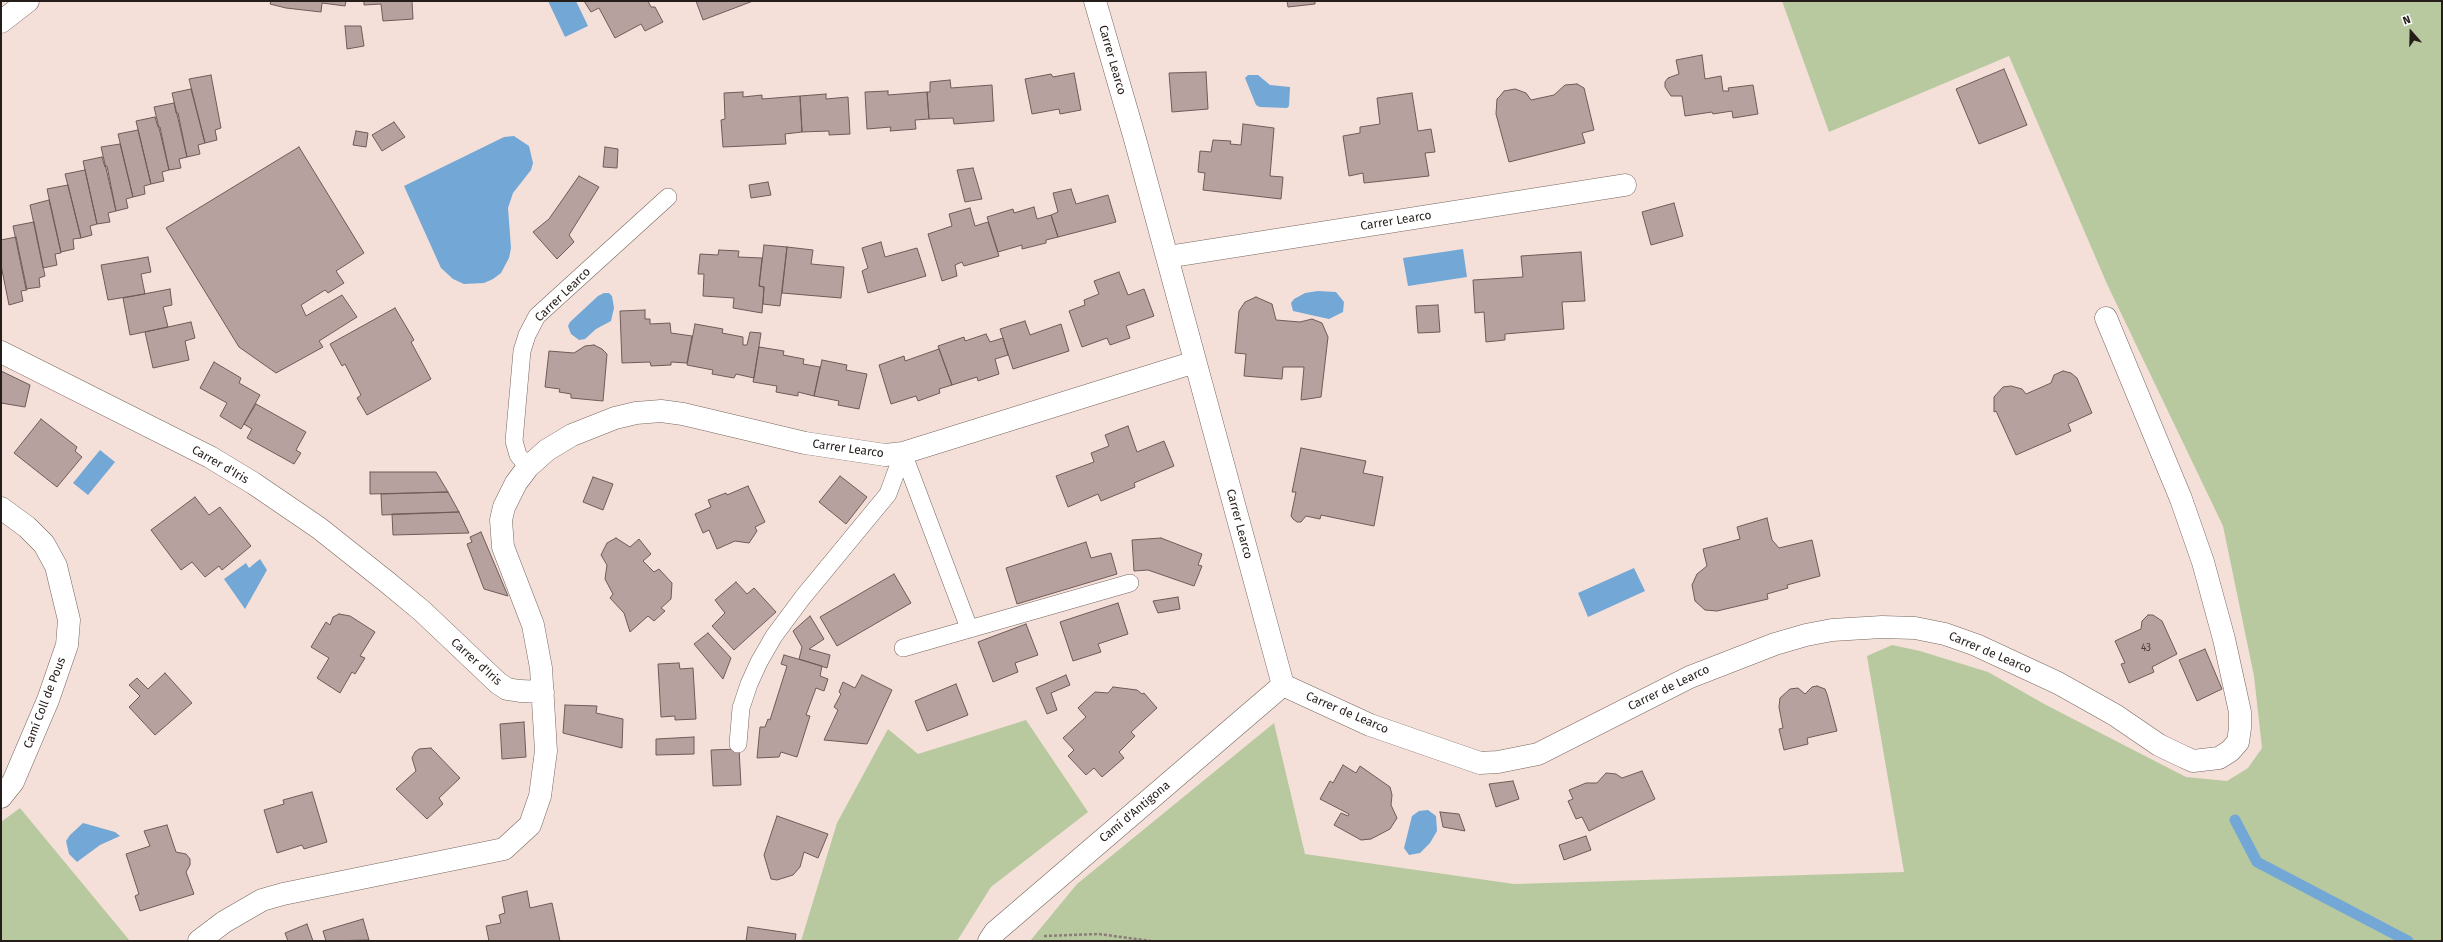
<!DOCTYPE html>
<html>
<head>
<meta charset="utf-8">
<style>
  body { margin:0 }
  #map { position:relative; width:2443px; height:942px; overflow:hidden; background:#f4e0d8; font-family:"Fira Sans",sans-serif }
  canvas { display:block }
  .frame { position:absolute; inset:0; border:2px solid #241d1a; pointer-events:none }
  .north { position:absolute; left:2391px; top:12px; width:40px; height:40px; -webkit-text-stroke:3px #fff; paint-order:stroke; rotate:340deg; font-size:11px; font-weight:700; line-height:16px; text-align:center; color:#241d1a }
  .north::after { content:''; display:block; margin:auto; width:14px; height:18px; background:#241d1a; clip-path:polygon(50% 0,100% 100%,50% 72%,0 100%) }
</style>
</head>
<body>
<div id="map">
<canvas width="2443" height="942"></canvas>
<div class="frame"></div>
<div class="north">N</div>
</div>
<script>
const c = document.querySelector('canvas').getContext('2d');
c.lineJoin = 'round';
function fillPath(path, color) { c.fillStyle = color; c.fill(path, 'evenodd'); }
const toPath = rows => new Path2D(rows.map(r => 'M' + r).join(''));
function strokePath(path, color, width, dash) { c.strokeStyle = color; c.lineWidth = width; c.lineCap = dash ? 'butt' : 'round'; c.setLineDash(dash || []); c.stroke(path); }
function drawText(font, color, halo, rows, align = 'center') {
  c.font = font + ' "Fira Sans",sans-serif'; c.lineWidth = 3; c.setLineDash([]); c.textBaseline = 'middle'; c.strokeStyle = halo; c.fillStyle = color; for (const [text, x, y, turn = 0] of rows) {
    c.save(); c.translate(x, y); c.rotate((+turn || 0) * Math.PI / 180); c.textAlign = isNaN(turn) ? turn : align; if (halo) c.strokeText(text, 0, 0); c.fillText(text, 0, 0); c.restore();
  }
}
const green = toPath([
  [1782,1,2442,1,2442,941,1030,941,1077,884,1274,723,1305,854,1514,884,1904,872,1867,656,1892,645,1920,651,1988,672,2046,705,2186,777,2227,781,2248,768,2262,748,2254,676,2223,526,2107,284,2009,56,1829,132],
  [1026,720,1088,812,991,887,957,941,801,941,837,823,888,729,918,754],
  [20,808,130,941,1,941,1,822]
]);
const water = toPath([
  [548,1,576,1,588,26,565,37],
  [1248,75,1258,75,1270,85,1290,87,1289,106,1287,108,1260,107,1256,105,1245,78],
  [514,136,529,146,533,163,531,170,513,193,508,208,511,248,509,258,501,273,493,279,484,283,464,284,453,279,441,268,404,186,504,137],
  [1463,249,1467,277,1408,286,1403,258],
  [1318,291,1336,292,1344,302,1343,312,1329,319,1293,311,1291,303,1294,299,1305,293],
  [604,293,609,293,612,296,614,308,611,321,596,329,585,339,579,340,571,334,568,326,570,322,598,296],
  [100,450,115,462,88,495,73,483],
  [260,559,267,570,245,609,224,579,246,563,249,568],
  [1634,568,1645,591,1588,617,1578,593],
  [1428,810,1436,816,1437,831,1430,843,1420,853,1409,855,1404,848,1412,816,1419,811],
  [83,823,115,832,120,836,100,845,77,862,69,854,66,841,70,835]
]);
const stream = toPath([
  [2235,820,2257,862,2408,941]
]);
const building = toPath([
  [271,1,346,1,345,6,322,3,321,12,286,8,270,4,271,1],
  [364,1,412,1,413,19,383,21,381,4,364,5,364,1],
  [584,1,648,1,651,7,655,7,663,22,645,31,641,24,615,38,599,8,591,12,584,1],
  [696,1,753,1,703,20,696,1],
  [1287,1,1315,1,1315,4,1288,7,1287,1],
  [345,26,361,26,364,46,347,49,345,26],
  [1702,55,1705,79,1721,76,1723,91,1729,91,1728,88,1753,85,1758,114,1733,118,1732,111,1713,114,1712,112,1685,116,1682,96,1671,96,1665,87,1665,82,1668,78,1679,74,1676,60,1702,55],
  [2004,69,2027,125,1979,144,1956,89,2004,69],
  [1206,72,1208,109,1172,112,1169,73,1206,72],
  [1074,73,1081,110,1060,114,1059,109,1032,114,1025,79,1051,74,1053,77,1074,73],
  [211,75,221,128,215,130,217,140,205,143,189,79,211,75],
  [950,80,951,88,992,85,994,121,954,124,953,118,929,119,927,92,930,92,930,82,950,80],
  [1577,84,1584,88,1594,130,1582,133,1585,143,1509,162,1496,114,1497,99,1500,96,1504,91,1515,89,1526,93,1531,100,1554,95,1565,85,1577,84],
  [191,89,205,143,198,145,200,154,187,157,172,93,191,89],
  [888,91,888,95,927,92,929,119,915,120,916,129,890,131,891,127,867,129,865,92,888,91],
  [743,92,743,97,762,95,762,99,800,96,802,132,785,134,786,144,723,147,721,120,725,119,724,93,743,92],
  [1412,93,1418,131,1431,129,1435,152,1425,153,1429,176,1364,183,1363,173,1349,176,1343,136,1360,133,1360,127,1380,124,1377,98,1412,93],
  [826,94,826,99,848,97,850,134,829,135,829,131,802,132,800,96,826,94],
  [174,103,176,113,178,113,187,157,179,159,181,168,169,170,154,107,174,103],
  [155,117,158,127,160,127,169,170,162,172,164,181,151,184,136,121,155,117],
  [394,122,405,137,382,151,372,135,394,122],
  [1243,124,1274,128,1270,176,1283,177,1281,199,1203,190,1205,173,1198,172,1200,151,1211,152,1213,140,1231,141,1230,144,1241,145,1243,124],
  [138,130,151,184,144,186,145,194,133,197,118,134,138,130],
  [356,131,368,133,366,147,353,145,356,131],
  [120,144,133,197,126,199,128,208,116,211,101,147,120,144],
  [299,147,364,253,336,271,344,283,328,293,325,290,301,305,306,316,342,295,357,317,319,341,323,347,276,373,239,347,166,228,299,147],
  [605,147,618,149,617,168,603,167,605,147],
  [102,157,105,167,107,166,116,211,108,213,110,222,97,224,83,161,102,157],
  [973,168,982,199,965,202,957,170,973,168],
  [85,170,97,224,90,226,92,235,81,238,65,174,85,170],
  [579,176,599,187,569,235,574,242,557,259,533,232,549,219,579,176],
  [768,182,771,195,751,198,749,185,768,182],
  [68,185,81,238,73,239,74,249,61,252,47,189,68,185],
  [1071,189,1076,204,1108,195,1116,222,1058,237,1051,215,1058,212,1053,193,1071,189],
  [49,200,61,253,55,254,57,265,43,268,30,205,49,200],
  [1674,203,1683,236,1651,245,1642,212,1674,203],
  [1034,207,1037,219,1051,215,1058,237,1046,240,1046,243,1022,249,1022,245,998,252,987,217,1013,209,1014,213,1034,207],
  [970,208,975,226,988,222,999,256,964,266,962,262,955,265,957,276,942,281,928,234,952,226,949,214,970,208],
  [34,222,45,276,39,278,40,287,26,289,13,226,34,222],
  [16,237,27,290,21,291,23,301,9,305,1,265,1,240,16,237],
  [881,242,885,257,917,248,926,276,868,293,862,271,868,268,862,248,881,242],
  [764,245,787,247,780,306,763,304,764,287,759,286,764,245],
  [787,247,813,250,811,264,844,267,841,298,782,293,787,247],
  [719,250,739,251,738,257,762,258,759,286,764,287,762,313,733,308,734,298,703,296,704,274,698,274,700,254,718,255,719,250],
  [1581,252,1585,301,1562,302,1564,329,1505,334,1505,340,1486,342,1484,312,1475,313,1473,280,1523,277,1521,256,1581,252],
  [148,257,151,272,141,274,145,294,108,300,101,265,148,257],
  [1119,272,1128,295,1144,289,1154,316,1126,326,1130,338,1110,345,1107,338,1082,347,1069,311,1085,305,1084,300,1099,294,1094,281,1119,272],
  [170,289,172,305,163,307,168,327,130,335,123,298,170,289],
  [1256,297,1272,304,1276,320,1300,322,1312,319,1322,323,1328,337,1321,397,1301,400,1304,367,1283,367,1282,379,1244,376,1246,354,1235,353,1239,311,1245,302,1256,297],
  [1438,305,1440,332,1418,333,1416,306,1438,305],
  [395,308,414,340,411,342,431,379,367,415,357,398,361,395,345,364,342,366,330,344,395,308],
  [645,310,645,319,650,319,650,324,670,323,671,333,692,336,687,363,671,362,671,365,651,366,650,362,622,363,620,311,645,310],
  [1025,321,1030,335,1061,324,1069,351,1013,369,1000,329,1025,321],
  [191,322,195,338,185,341,189,360,153,368,145,332,191,322],
  [695,324,723,329,722,333,743,337,743,345,747,345,750,332,761,333,754,378,736,374,734,378,712,374,713,370,687,365,695,324],
  [986,334,990,342,1003,338,1008,355,995,359,999,374,978,381,977,377,952,385,938,346,964,337,965,341,986,334],
  [594,345,602,349,607,354,603,401,571,398,571,394,559,392,560,389,545,387,549,351,574,353,585,346,594,345],
  [759,347,784,351,783,355,804,359,803,364,820,367,814,396,798,392,798,396,776,392,777,386,753,382,759,347],
  [939,349,952,385,939,389,940,393,918,401,916,396,891,404,879,365,904,356,905,361,939,349],
  [822,360,847,365,846,370,867,374,859,409,838,405,839,401,814,396,822,360],
  [214,362,241,378,239,383,260,395,241,429,220,416,227,403,200,388,214,362],
  [1,371,30,385,25,407,1,403,1,371],
  [2063,371,2071,373,2077,378,2092,413,2068,424,2071,431,2016,455,1996,411,1994,412,1994,397,2003,387,2011,386,2022,389,2026,394,2051,383,2054,375,2063,371],
  [256,404,306,432,296,450,301,453,294,464,247,438,252,429,244,424,256,404],
  [41,419,77,447,75,451,82,457,57,487,14,453,41,419],
  [1128,426,1137,452,1164,441,1174,466,1134,483,1135,487,1101,501,1098,494,1068,507,1056,476,1094,462,1091,453,1109,446,1105,435,1128,426],
  [1301,448,1366,461,1363,473,1383,477,1374,526,1321,515,1320,519,1306,516,1301,522,1297,522,1293,519,1291,516,1296,492,1292,492,1301,448],
  [370,472,436,472,448,492,370,494,370,472],
  [840,476,867,497,846,524,819,502,840,476],
  [593,477,613,484,603,510,583,502,593,477],
  [748,486,765,522,755,527,757,531,749,543,735,541,717,549,709,530,703,533,695,514,711,507,708,500,726,493,727,495,748,486],
  [448,492,459,512,382,515,381,494,448,492],
  [195,497,209,515,220,507,251,546,222,570,219,566,205,577,192,562,181,570,151,530,195,497],
  [459,512,469,533,393,535,392,514,459,512],
  [1767,518,1772,540,1779,548,1812,540,1820,576,1787,585,1788,588,1767,594,1768,599,1717,611,1705,610,1695,601,1692,585,1697,574,1707,566,1703,549,1740,539,1737,527,1767,518],
  [481,532,508,596,484,589,467,544,472,542,470,537,481,532],
  [616,538,630,547,639,539,651,554,643,561,654,572,659,569,672,583,671,599,661,608,665,611,654,621,648,616,630,632,624,613,610,598,613,594,605,579,607,565,601,555,607,543,616,538],
  [1161,538,1202,554,1198,565,1202,566,1194,586,1148,570,1134,571,1132,540,1161,538],
  [1086,542,1091,558,1111,553,1117,574,1017,604,1006,568,1086,542],
  [894,574,911,603,837,646,820,617,894,574],
  [736,582,747,594,754,588,776,612,734,650,712,626,725,613,715,600,736,582],
  [1178,597,1180,609,1158,613,1153,601,1178,597],
  [1118,603,1128,634,1098,644,1101,652,1073,661,1060,622,1118,603],
  [339,614,350,616,375,632,360,656,365,658,355,674,352,672,340,693,317,678,329,658,311,647,326,622,330,625,333,617,339,614],
  [2148,615,2153,615,2162,621,2177,654,2152,667,2154,672,2129,683,2121,664,2125,663,2115,641,2141,629,2142,621,2148,615],
  [810,616,824,639,809,649,830,655,827,668,799,659,802,647,793,631,810,616],
  [1026,624,1038,655,1015,663,1018,672,993,682,978,642,1026,624],
  [708,633,731,658,723,679,694,644,708,633],
  [2205,649,2222,689,2197,701,2179,660,2205,649],
  [784,655,822,666,820,676,828,679,824,691,816,688,806,715,810,716,797,757,781,752,779,757,757,758,760,727,765,727,768,719,770,720,787,666,781,664,784,655],
  [679,663,680,669,693,668,696,719,675,720,675,716,661,717,658,664,679,663],
  [165,673,192,703,155,735,129,707,140,696,129,685,137,678,148,689,165,673],
  [862,675,892,690,867,744,824,740,838,710,834,707,841,694,839,692,843,682,855,688,862,675],
  [1066,675,1070,685,1051,693,1057,710,1047,714,1036,688,1066,675],
  [956,684,968,715,927,731,915,701,956,684],
  [1817,686,1825,689,1827,694,1837,731,1807,738,1808,744,1784,750,1779,729,1783,728,1779,707,1780,698,1790,689,1798,688,1805,694,1812,687,1817,686],
  [1113,687,1137,690,1142,694,1144,693,1157,708,1131,732,1135,736,1119,752,1124,758,1102,777,1094,768,1086,775,1068,756,1074,750,1063,738,1086,717,1078,708,1081,705,1095,692,1108,693,1113,687],
  [565,705,597,706,596,713,623,719,622,748,563,733,565,705],
  [524,722,526,757,502,759,500,724,524,722],
  [694,737,694,754,656,755,656,739,694,737],
  [431,748,460,778,439,798,443,804,427,819,396,789,416,771,412,758,415,752,419,749,431,748],
  [739,749,741,785,713,786,711,750,739,749],
  [1343,765,1356,773,1360,766,1390,787,1392,795,1391,805,1397,818,1390,829,1371,839,1361,840,1334,825,1341,813,1348,816,1349,814,1320,799,1330,781,1333,783,1343,765],
  [1642,771,1655,799,1589,831,1582,817,1576,819,1568,801,1573,799,1569,790,1586,783,1597,783,1606,773,1616,774,1622,778,1642,771],
  [1513,781,1519,799,1496,807,1489,784,1513,781],
  [312,792,327,842,304,849,302,845,277,853,264,810,284,804,283,800,312,792],
  [1440,812,1459,814,1465,831,1443,827,1440,812],
  [777,816,828,834,818,858,804,852,800,867,793,875,777,880,771,879,764,855,777,816],
  [167,825,176,852,186,854,190,859,190,865,186,872,194,894,140,911,135,896,139,894,126,854,150,846,144,831,167,825],
  [1586,836,1591,850,1564,860,1559,845,1586,836],
  [527,891,530,908,552,903,560,941,489,941,486,926,501,923,499,915,505,913,502,897,527,891],
  [363,919,369,940,326,941,323,931,363,919],
  [307,924,313,941,288,941,285,933,307,924],
  [748,927,796,934,795,941,746,941,748,927]
]);
const path = toPath([
  [1044,936,1099,934,1151,941]
]);
const service = toPath([
  [903,453,969,628],
  [528,467,518,455,514,441,522,351,527,335,537,316,668,197],
  [903,648,1130,583],
  [738,744,741,708,749,684,759,662,774,636,803,597,888,494,903,453]
]);
const minor = toPath([
  [1095,1,1135,139,1283,685],
  [1,22,28,1],
  [1167,257,1625,185],
  [1,352,210,457,253,483,319,528,387,582,422,611,498,683,507,689,520,691,543,692],
  [1,508,27,527,44,544,56,566,69,620,67,645,48,700,13,782,1,797],
  [1283,685,1370,725,1480,763,1498,762,1538,754,1690,677,1775,644,1806,635,1832,630,1882,627,1915,628,1945,634,1976,645,2058,683,2115,715,2159,745,2182,756,2193,761,2219,758,2230,751,2238,742,2240,728,2240,712,2224,639,2203,562,2181,499,2106,318],
  [199,941,224,922,262,900,283,894,504,849,530,825,540,796,546,751,541,668,533,625,503,547,501,520,504,507,516,483,528,467,547,450,572,435,615,418,636,413,661,411,683,414,805,443,885,455,903,453,1195,362],
  [989,941,995,932,1283,685]
]);
const numberNames = [
  ["43",2146,648]
];
const streetNames = [
  ["Carrer Learco",1112,60,74],
  ["Carrer Learco",1396,221,-9],
  ["Carrer Learco",563,295,-44],
  ["Carrer Learco",848,449,8],
  ["Carrer d'Iris",220,465,30],
  ["Carrer Learco",1239,524,75],
  ["Carrer de Learco",1990,653,23],
  ["Carrer d'Iris",476,662,42],
  ["Carrer de Learco",1669,688,-26],
  ["Camí Coll de Pous",45,703,-69],
  ["Carrer de Learco",1347,713,23],
  ["Camí d'Antigona",1135,812,-40]
];
fillPath(green, '#b8c9a0');
fillPath(water, '#72a7d6');
strokePath(stream, '#72a7d6', 11);
fillPath(building, '#b6a19e');
strokePath(building, '#6e5b58', 1);
strokePath(service, '#77665f', 18);
strokePath(minor, '#77665f', 23);
strokePath(path, '#8a7d77', 2.5, [3, 2]);
strokePath(service, '#fff', 17);
strokePath(minor, '#fff', 22);
drawText('10px', '#483e3b', null, numberNames);
drawText('12px', '#241d1a', '#fff', streetNames);
</script>
</body>
</html>
